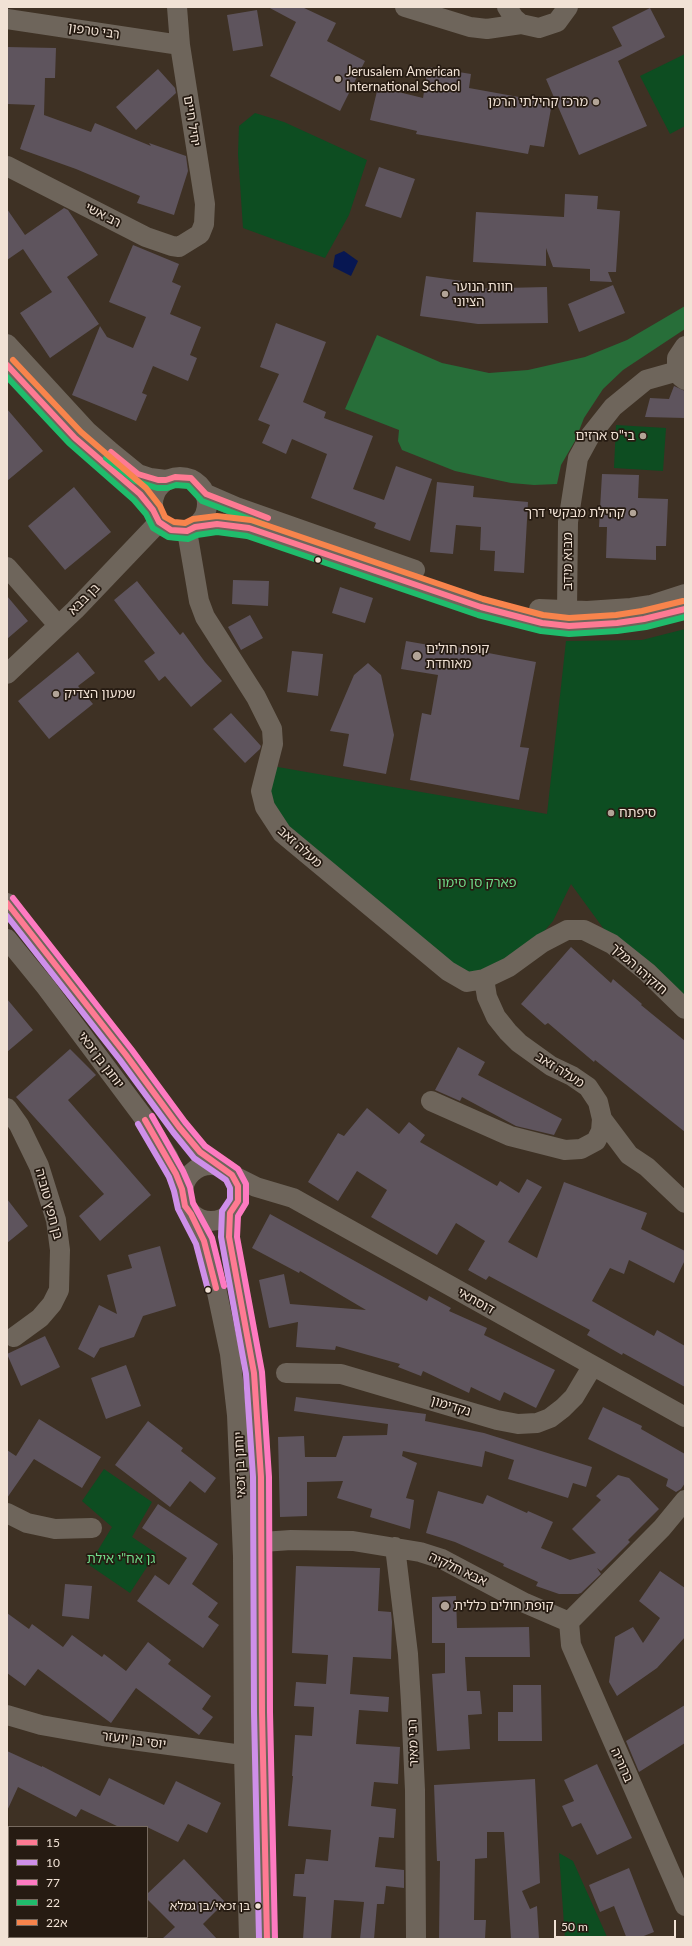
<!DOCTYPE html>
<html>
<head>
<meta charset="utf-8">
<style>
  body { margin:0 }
  #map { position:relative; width:692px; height:1946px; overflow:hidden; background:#3e3124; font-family:Lato,"Noto Sans Hebrew",sans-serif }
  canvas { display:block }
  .frame { position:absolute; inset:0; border:8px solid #f1e2d5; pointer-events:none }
  .legend { position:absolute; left:8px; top:1826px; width:140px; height:112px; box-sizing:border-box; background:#261b12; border:1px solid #776b60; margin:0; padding:5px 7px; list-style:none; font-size:12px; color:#f1e2d5 }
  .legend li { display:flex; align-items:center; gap:8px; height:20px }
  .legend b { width:20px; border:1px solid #776b60 }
  .scale { position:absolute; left:554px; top:1920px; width:122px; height:18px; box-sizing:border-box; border:2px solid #f1e2d5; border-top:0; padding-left:5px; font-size:12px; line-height:14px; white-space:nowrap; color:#f1e2d5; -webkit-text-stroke:3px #261b12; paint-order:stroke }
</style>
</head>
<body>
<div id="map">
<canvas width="692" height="1946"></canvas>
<div class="frame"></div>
<ul class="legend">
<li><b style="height:5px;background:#fe7a93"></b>15</li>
<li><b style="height:5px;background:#ce8fe9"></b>10</li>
<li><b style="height:5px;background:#fe7ac1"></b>77</li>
<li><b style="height:5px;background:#20bc6c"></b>22</li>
<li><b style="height:5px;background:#f8844c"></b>22א</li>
</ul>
<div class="scale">50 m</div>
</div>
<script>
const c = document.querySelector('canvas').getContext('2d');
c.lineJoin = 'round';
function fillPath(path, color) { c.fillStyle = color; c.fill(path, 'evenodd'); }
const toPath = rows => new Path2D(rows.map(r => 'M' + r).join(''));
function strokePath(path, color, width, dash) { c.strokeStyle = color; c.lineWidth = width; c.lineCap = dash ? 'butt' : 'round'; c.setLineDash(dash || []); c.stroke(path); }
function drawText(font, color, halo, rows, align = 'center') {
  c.font = font + ' Lato,"Noto Sans Hebrew",sans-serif'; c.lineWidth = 3.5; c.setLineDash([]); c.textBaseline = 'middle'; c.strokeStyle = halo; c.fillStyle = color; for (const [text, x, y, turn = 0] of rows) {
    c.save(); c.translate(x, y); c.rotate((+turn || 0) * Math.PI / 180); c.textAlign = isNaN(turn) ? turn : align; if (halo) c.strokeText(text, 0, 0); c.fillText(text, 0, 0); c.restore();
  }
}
const green = toPath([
  [685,54,685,126,670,134,640,76],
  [255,113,284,122,367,160,349,215,325,258,243,228,238,154,239,126],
  [616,425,666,428,663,471,614,468],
  [685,629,685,1002,606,932,571,884,553,921,535,942,485,976,458,972,283,827,269,790,272,766,547,814,566,641,642,640],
  [104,1469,152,1502,132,1537,156,1553,130,1593,89,1565,112,1527,82,1501],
  [559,1853,573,1861,608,1939,565,1939]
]);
const forest = toPath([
  [685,306,685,329,623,370,603,389,584,418,575,441,561,465,557,484,534,485,511,483,455,471,402,450,398,441,399,430,345,409,377,335,442,363,489,373,528,370,585,357,627,340]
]);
const water = toPath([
  [344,251,358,261,351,276,333,267,335,255]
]);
const building = toPath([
  [268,7,302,7,336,23,327,41,365,61,340,111,270,76,296,22],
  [650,8,665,37,618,61,647,126,579,155,546,79,622,46,612,27],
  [257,10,263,46,233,51,227,15],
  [7,47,56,48,55,78,45,78,44,115,91,132,95,123,151,146,149,143,186,156,188,171,174,215,137,203,140,196,76,169,20,149,35,105,7,104],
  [428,67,471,74,469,88,552,103,544,147,530,145,528,154,416,134,417,131,370,120,378,87,423,98],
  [158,69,175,88,176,93,136,130,116,107],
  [379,167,415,179,401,218,365,206],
  [565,194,598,196,597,209,620,211,616,272,608,272,612,282,590,281,590,269,553,267,546,248,546,266,473,262,476,212,564,217],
  [64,208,68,210,98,255,67,277,99,324,50,358,20,313,52,292,23,249,7,260,7,209,25,235],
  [133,245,179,264,172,282,181,286,170,314,201,327,190,355,197,358,188,381,153,366,142,393,147,395,136,421,72,395,100,326,107,337,133,348,146,317,109,302],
  [426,276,462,281,461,289,547,287,548,323,478,324,420,316],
  [613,285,625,313,579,332,568,304],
  [276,323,326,342,303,402,326,412,324,418,373,436,353,489,384,500,396,466,432,479,410,541,374,528,376,523,311,498,327,454,292,439,286,454,262,443,270,425,258,420,279,374,260,367],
  [674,386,685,391,685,418,645,417,650,398,669,399],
  [7,409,43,451,7,481],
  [602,474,639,475,638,498,668,499,666,546,656,546,656,560,606,558,607,527,599,527],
  [437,482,474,486,473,497,528,502,524,573,494,571,495,551,480,550,481,527,456,525,453,554,430,552],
  [74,487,111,532,65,570,28,526],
  [233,580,269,581,268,606,232,604],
  [137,581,180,635,183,632,205,662,222,681,191,707,165,676,159,681,144,661,155,653,114,600],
  [340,587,373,598,365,623,332,613],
  [7,596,28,621,7,639],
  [250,615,263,638,241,650,228,627],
  [406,641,446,648,446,645,536,662,520,747,529,748,519,800,410,780,422,713,431,715,438,675,401,669],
  [292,651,323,654,318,696,287,692],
  [78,652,95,673,78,686,93,704,49,739,18,701],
  [368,663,381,675,394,735,386,774,343,766,349,734,330,731,354,675],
  [231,713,261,746,260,749,245,763,213,729],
  [571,947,611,983,613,979,642,1004,641,1005,685,1041,685,1132,595,1060,594,1062,548,1023,545,1025,521,1004],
  [7,999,33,1030,7,1052],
  [458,1047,485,1062,478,1075,562,1119,554,1135,516,1126,462,1097,460,1101,435,1090],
  [70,1049,96,1075,68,1100,151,1195,100,1241,79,1216,104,1194,16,1097],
  [367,1108,399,1134,409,1122,425,1135,420,1142,497,1186,500,1181,519,1193,527,1179,542,1187,508,1242,537,1258,564,1182,647,1213,641,1229,685,1251,685,1260,674,1283,629,1260,624,1274,610,1268,592,1301,654,1336,657,1330,685,1346,685,1387,623,1353,622,1355,587,1335,590,1330,489,1276,486,1280,468,1270,485,1241,456,1223,437,1255,371,1217,387,1190,357,1171,338,1201,308,1182,338,1133,344,1136],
  [7,1199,28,1226,7,1243],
  [270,1214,427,1301,429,1296,451,1308,449,1311,487,1328,484,1335,555,1370,536,1408,504,1392,500,1401,471,1387,469,1393,423,1371,421,1376,398,1367,400,1364,336,1346,335,1350,296,1347,298,1322,269,1328,259,1280,284,1274,290,1304,366,1310,300,1271,299,1273,252,1248],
  [160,1246,176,1306,143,1316,134,1337,100,1348,94,1358,78,1349,99,1305,117,1314,107,1275,132,1268,128,1255],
  [45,1336,60,1367,21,1386,7,1354],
  [126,1365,141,1406,106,1419,91,1378],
  [296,1397,426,1414,425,1421,484,1433,592,1467,586,1487,573,1483,568,1498,508,1479,514,1460,485,1451,482,1467,403,1451,402,1456,417,1463,406,1498,414,1500,410,1529,370,1517,372,1509,337,1498,343,1481,307,1482,307,1516,280,1517,278,1437,304,1436,305,1457,336,1457,343,1436,387,1435,388,1424,294,1411],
  [603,1407,642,1426,641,1429,685,1454,685,1483,681,1489,676,1492,666,1486,668,1479,588,1439],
  [39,1419,101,1457,82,1488,34,1459,7,1498,7,1450,16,1456],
  [148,1421,183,1448,181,1451,216,1478,205,1493,190,1481,170,1507,115,1465],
  [618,1475,629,1478,659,1509,628,1540,630,1542,601,1571,597,1568,601,1574,581,1593,578,1594,559,1594,536,1586,538,1582,503,1566,504,1564,455,1542,426,1533,438,1491,483,1504,487,1495,527,1513,528,1511,553,1522,541,1548,570,1560,596,1553,572,1529,601,1500,596,1496],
  [158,1504,218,1544,192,1584,218,1603,208,1617,219,1625,203,1648,137,1601,155,1575,169,1585,187,1558,142,1528],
  [296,1566,380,1568,378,1611,391,1612,392,1622,391,1659,353,1657,350,1694,389,1697,388,1712,359,1710,356,1744,400,1747,398,1784,374,1782,371,1806,396,1809,394,1838,379,1837,375,1867,404,1870,404,1888,386,1886,384,1904,377,1904,374,1939,360,1939,364,1902,334,1900,331,1939,303,1939,306,1897,293,1896,295,1874,304,1874,306,1859,328,1861,331,1830,288,1826,293,1776,292,1776,295,1735,312,1736,314,1707,294,1706,296,1682,326,1684,328,1655,292,1653],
  [660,1571,685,1588,685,1637,657,1668,617,1696,609,1682,615,1637,633,1627,643,1643,660,1618,639,1601],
  [65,1584,92,1586,89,1619,62,1616],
  [456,1596,457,1628,529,1627,530,1657,465,1657,467,1691,480,1691,482,1714,468,1715,470,1749,437,1751,432,1674,445,1673,445,1643,432,1643,432,1597],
  [7,1613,29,1629,32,1624,63,1647,72,1635,102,1657,104,1654,126,1671,148,1642,171,1660,168,1664,211,1696,202,1709,213,1717,199,1735,136,1688,111,1723,38,1669,25,1686,7,1673],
  [513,1685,541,1685,542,1741,498,1741,498,1712,513,1712],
  [685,1705,685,1743,639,1772,626,1741],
  [7,1751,42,1767,42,1766,100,1796,109,1778,164,1805,176,1781,221,1803,207,1833,188,1824,178,1842,147,1827,119,1827,81,1809,76,1817,18,1787,7,1811],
  [597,1764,632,1838,597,1855,581,1823,572,1827,562,1806,574,1801,564,1780],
  [535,1779,540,1883,522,1891,530,1909,537,1906,539,1939,511,1939,504,1832,487,1832,487,1858,475,1859,474,1920,486,1920,485,1939,439,1939,440,1861,437,1861,434,1785],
  [184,1859,225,1902,203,1924,217,1939,162,1939,175,1927,147,1899,147,1894],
  [629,1868,654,1932,636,1939,627,1939,614,1906,600,1912,589,1885]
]);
const minor = toPath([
  [405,7,470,27,487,29,521,24],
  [507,7,514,18,521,24,539,28,557,22,568,7],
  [7,19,180,45],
  [7,166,146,237,172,246,179,247,200,234,204,224,205,204,180,45,177,7],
  [7,344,87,431,111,452,138,474,150,478,166,480],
  [685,346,677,358,677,365,681,377,685,380],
  [7,365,75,438,140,494,153,510],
  '153 504a27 27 0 1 1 54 0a27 27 0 1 1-54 0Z',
  [206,494,236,507,415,570],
  [195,527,217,524,249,528,481,607,542,623,569,626,617,623,644,619,685,609],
  [187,531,199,601,205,617,256,697,272,729,273,744,261,791,265,807,282,833,448,971,467,982,484,979,509,967,542,943,567,930,584,930,612,944,647,972,685,1009],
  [7,567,58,625],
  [539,609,587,611,631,608,651,605,685,594],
  [567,612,568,522,578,458,590,436,613,407,646,380,678,371],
  [7,674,75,610,159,522],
  [7,903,126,1055,179,1127,200,1152,221,1167],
  [7,939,46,987,144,1118,168,1157,182,1189],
  [431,1101,510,1136,565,1150,581,1149,596,1141,601,1131,602,1119,598,1102,588,1087,572,1076,551,1066,519,1043,508,1032,496,1017,487,997,484,979],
  [7,1108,19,1125,39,1166,56,1220,60,1250,59,1290,52,1304,40,1318,14,1337],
  [602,1119,629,1155,647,1167,685,1203],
  '183 1193a28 28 0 1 1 56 0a28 28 0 1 1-56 0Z',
  [232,1175,256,1187,293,1198,685,1417],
  [230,1213,229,1237,233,1263,254,1373,259,1432,262,1541,263,1758,267,1939],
  [191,1214,204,1241,212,1269,230,1354,237,1415,243,1556,244,1755,249,1939],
  [286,1373,341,1374,497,1420,518,1424,537,1423,550,1418,563,1408,574,1397,592,1367],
  [7,1513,27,1523,55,1529,92,1528],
  [248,1543,291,1540,353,1541,420,1552,442,1559,525,1603,569,1622],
  [395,1547,408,1654,411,1703,415,1790,416,1939],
  [569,1622,571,1645,685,1906],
  [569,1622,662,1528,685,1500],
  [7,1715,41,1725,103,1736,257,1757],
  [7,1911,9,1913],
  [35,1937,37,1939]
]);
const bus1 = toPath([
  [7,365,75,438,140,494,153,510,159,522,171,530,187,531,195,527,217,524,249,528,481,607,542,623,569,626,617,623,644,619,685,609],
  [111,452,138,474,158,480,166,480,175,477,191,478,206,494,268,518],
  [7,903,126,1055,179,1127,200,1152,232,1175,238,1186,238,1201,230,1213,229,1237,254,1373,261,1477,262,1712,267,1939],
  [145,1120,176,1174,182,1189,185,1206,191,1214,204,1241,216,1288]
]);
const bus2 = toPath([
  [7,916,120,1060,173,1132,194,1158,226,1180,230,1188,230,1199,222,1211,221,1237,246,1374,253,1477,254,1712,259,1939],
  [138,1124,169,1177,174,1191,178,1209,196,1244,208,1290]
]);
const bus3 = toPath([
  [13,898,132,1050,185,1122,205,1146,238,1169,246,1184,246,1203,238,1216,237,1237,262,1372,269,1477,270,1712,275,1939],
  [152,1116,183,1171,190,1187,193,1203,212,1238,224,1286]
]);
const bus4 = toPath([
  [7,377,69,443,134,500,146,514,153,528,168,537,188,539,197,535,217,532,247,536,478,615,541,631,569,634,617,631,646,627,685,617],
  [106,458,135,481,157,488,167,488,176,485,188,486,202,501,265,525]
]);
const bus5 = toPath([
  [13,360,81,432,146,488,160,506,165,517,174,522,185,523,193,519,217,516,251,520,483,599,543,615,569,618,616,615,642,611,683,601]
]);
const markers = [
  [338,79,4,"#b2a497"],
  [596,102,4,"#b2a497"],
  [445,294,4,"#b2a497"],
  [643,436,4,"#b2a497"],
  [633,513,4,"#b2a497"],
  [318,560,3.5,"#f1e2d5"],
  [417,656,5,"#b2a497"],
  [56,694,4,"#b2a497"],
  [611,813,4,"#b2a497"],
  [208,1290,3.5,"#f1e2d5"],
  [445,1606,5,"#b2a497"],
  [258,1906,3.5,"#f1e2d5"]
];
const busNames = [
  ["בן זכאי/בן גמלא",250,1906]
];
const streetNames = [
  ["רבי טרפון",94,31,8],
  ["יחיל חיים",192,121,81],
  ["רב אשי",103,215,27],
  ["מבוא מידב",568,561,-90],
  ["בן בבא",84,599,-45],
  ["מעלה זאב",300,847,42],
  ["חזקיהו המלך",639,969,41],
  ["יוחנן בן זכאי",101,1060,53],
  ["מעלה זאב",560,1070,32],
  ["בן חפץ טוביה",49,1204,75],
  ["דוסתאי",476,1301,29],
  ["נקדימון",451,1406,17],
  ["יוחנן בן זכאי",240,1465,-92],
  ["אבא חלקיה",458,1569,25],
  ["יוסי בן יועזר",134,1740,8],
  ["רבי מאיר",413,1743,-92],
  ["ברוריה",622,1765,66]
];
const poiNames = [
  ["Jerusalem American",346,72],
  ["International School",346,87],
  ["מרכז קהילתי הרמן",588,102,"right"],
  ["חוות הנוער",453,287],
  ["הציוני",453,302],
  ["בי\"ס ארזים",635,436,"right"],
  ["קהילת מבקשי דרך",625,513,"right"],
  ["קופת חולים",426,649],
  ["מאוחדת",426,664],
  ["שמעון הצדיק",64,694],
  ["סיפתח",619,813],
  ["קופת חולים כללית",454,1606]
];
const parkNames = [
  ["פארק סן סימון",477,883],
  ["גן אח\"י אילת",121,1559]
];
fillPath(green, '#0d4d21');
fillPath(forest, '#276e39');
fillPath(water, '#071752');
fillPath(building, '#5e545d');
strokePath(minor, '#6e655b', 20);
strokePath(bus1, '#fe7a93', 6);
strokePath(bus2, '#ce8fe9', 6);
strokePath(bus3, '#fe7ac1', 6);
strokePath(bus4, '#20bc6c', 6);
strokePath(bus5, '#f8844c', 6);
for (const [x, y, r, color] of markers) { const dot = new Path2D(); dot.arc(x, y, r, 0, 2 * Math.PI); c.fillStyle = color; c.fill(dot); strokePath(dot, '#261b12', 1.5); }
drawText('12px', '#f1e2d5', '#261b12', busNames, 'right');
drawText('13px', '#f1e2d5', '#261b12', streetNames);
drawText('13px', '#f1e2d5', '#261b12', poiNames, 'left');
drawText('13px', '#70db89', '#261b12', parkNames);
</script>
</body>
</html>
